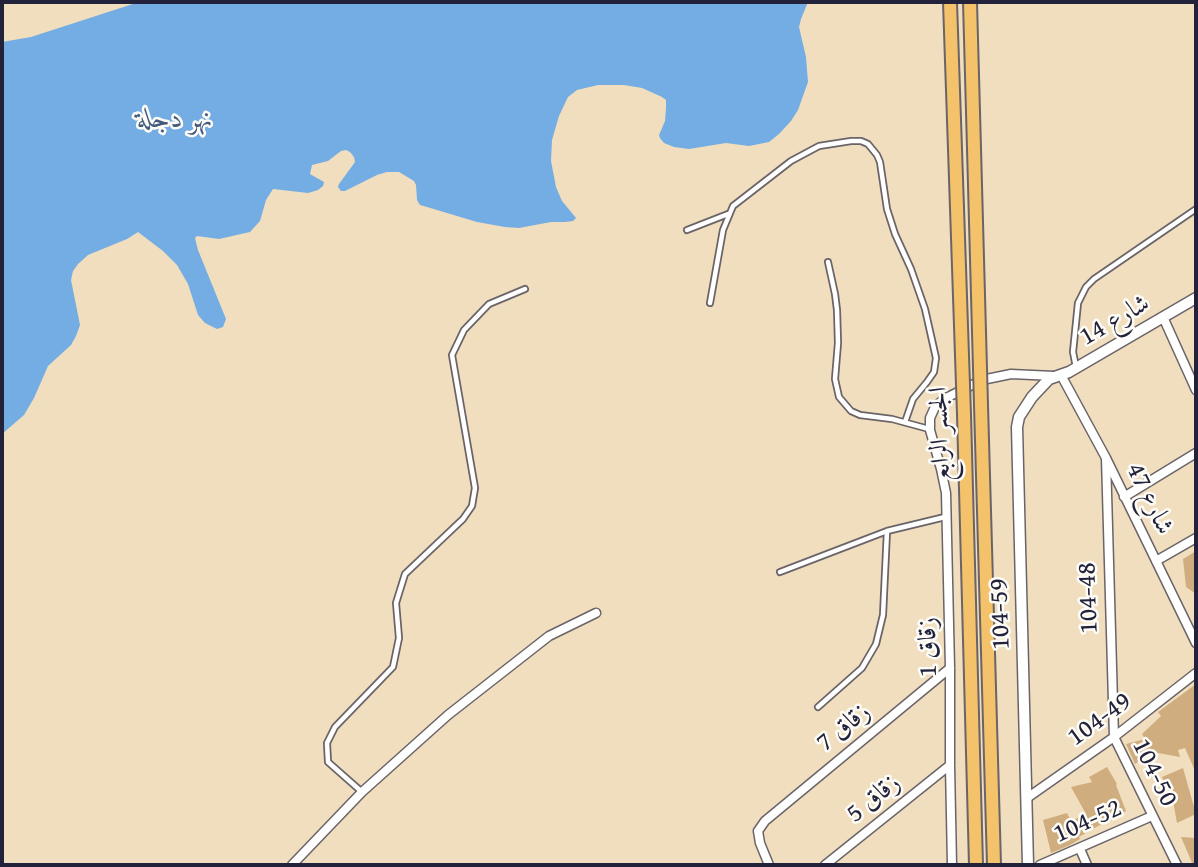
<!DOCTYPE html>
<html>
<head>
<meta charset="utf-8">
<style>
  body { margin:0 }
  #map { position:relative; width:1198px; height:867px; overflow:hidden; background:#f0debe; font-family:"Gentium Book Plus",serif }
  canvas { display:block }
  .frame { position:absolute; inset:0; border:4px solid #22223b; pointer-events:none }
</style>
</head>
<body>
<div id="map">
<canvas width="1198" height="867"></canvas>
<div class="frame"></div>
</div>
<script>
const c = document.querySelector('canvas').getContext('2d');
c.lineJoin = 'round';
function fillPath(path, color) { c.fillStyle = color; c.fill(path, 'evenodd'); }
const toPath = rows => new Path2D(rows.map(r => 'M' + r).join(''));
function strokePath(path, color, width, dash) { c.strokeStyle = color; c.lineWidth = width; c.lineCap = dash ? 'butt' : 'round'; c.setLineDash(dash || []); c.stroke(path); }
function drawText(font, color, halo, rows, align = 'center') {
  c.font = font + ' "Gentium Book Plus",Amiri,serif'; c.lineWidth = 5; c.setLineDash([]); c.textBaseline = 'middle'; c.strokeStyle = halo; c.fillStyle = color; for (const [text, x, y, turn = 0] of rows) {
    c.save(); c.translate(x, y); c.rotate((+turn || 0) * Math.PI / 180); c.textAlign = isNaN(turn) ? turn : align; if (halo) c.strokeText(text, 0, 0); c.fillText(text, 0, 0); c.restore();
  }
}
const water = toPath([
  [139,2,808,2,801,19,799,27,806,57,808,82,798,110,791,121,779,134,769,142,749,146,726,143,689,149,674,147,664,143,660,138,659,135,665,121,666,108,666,100,662,97,642,88,624,85,598,85,577,90,568,97,559,116,552,140,551,161,556,187,562,201,576,218,573,221,565,222,551,222,519,228,505,227,477,222,427,207,420,205,417,200,416,185,414,181,399,172,387,172,377,175,345,191,341,191,338,187,339,184,355,162,354,157,350,152,346,150,341,151,328,161,312,165,310,174,324,182,323,186,318,190,308,193,273,189,266,200,260,221,250,232,219,239,197,236,195,238,198,250,226,319,223,327,217,329,205,323,198,315,188,284,177,265,163,251,138,232,127,239,88,255,78,264,73,271,71,280,80,325,76,336,71,345,48,366,34,398,24,415,2,434,2,42,31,37]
]);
const building = toPath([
  [1196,551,1196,594,1186,587,1183,559],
  [1196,684,1196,773,1185,748,1178,750,1180,757,1153,752,1135,764,1126,744,1145,739,1142,734,1161,716,1158,712],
  [1107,767,1117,784,1116,785,1126,811,1107,823,1107,821,1079,837,1080,839,1070,845,1051,853,1043,820,1067,813,1071,821,1086,814,1071,787,1092,782,1089,777],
  [1183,768,1196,814,1177,823,1173,801,1162,777],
  [1181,837,1196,838,1196,865,1193,865]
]);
const service = toPath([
  [687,230,728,214],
  [828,262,835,294,837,310,838,343,835,379,839,397,851,411,860,415,892,419,929,429],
  [710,303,723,230,733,206,791,161,819,146,851,141,861,141,868,144,877,155,880,162,887,209,895,234,911,269,925,309,936,358,934,372,927,382,913,399,905,422],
  [1076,367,1073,352,1078,303,1086,287,1094,279,1196,209],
  [780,572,887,531],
  [818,707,862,668,876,644,883,615,887,531,945,517],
  [362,792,328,762,327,743,335,727,393,667,399,638,396,603,405,574,463,519,472,506,475,488,452,355,464,330,489,304,525,289]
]);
const minor = toPath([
  [1163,317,1196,390],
  [1061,375,1106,458,1196,643],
  [1106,458,1114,737,1177,865],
  [1124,497,1196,453],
  [1156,561,1196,538],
  [1027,798,1114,737,1196,673],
  [1080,849,1087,865],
  [292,865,362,792,448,715,549,636,596,613],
  [769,865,760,843,758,831,765,821,950,668],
  [825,865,950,765],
  [952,865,950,765,950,668,946,493,941,469,930,430,930,418,935,407,944,399,982,380,1011,374,1054,376],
  [1040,865,1152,816]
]);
const tertiary = toPath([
  [1028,865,1017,427,1019,417,1032,397,1049,379,1069,372,1196,298]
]);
const primary = toPath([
  [981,405,994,865],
  [964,414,976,865]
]);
const primaryBridge = toPath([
  [950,2,964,414],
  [970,2,981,405]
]);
const streetNames = [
  ["شارع 14",1115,321,-30],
  ["الجسر الرابع",941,434,-92],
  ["شارع 47",1149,499,64],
  ["104-48",1089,598,-92],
  ["104-59",1001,614,-92],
  ["زقاق 1",929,647,-91],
  ["104-49",1100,720,-36],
  ["زقاق 7",844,728,-39],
  ["104-50",1154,773,64],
  ["زقاق 5",874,799,-39],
  ["104-52",1088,822,-24]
];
const waterNames = [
  ["نهر دجلة",175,120]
];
fillPath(water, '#74ade4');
fillPath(building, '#d0ad7e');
strokePath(service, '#6a6469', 8);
strokePath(minor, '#6a6469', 11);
strokePath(tertiary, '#6a6469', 13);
strokePath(primary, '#6a6469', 16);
strokePath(service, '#fff', 4.5);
strokePath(minor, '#fff', 8);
strokePath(tertiary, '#fff', 10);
strokePath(primary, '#f3c26a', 12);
strokePath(primaryBridge, '#6a6469', 16, []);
strokePath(primaryBridge, '#f3c26a', 12);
drawText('26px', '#22223b', '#fdfcf7', streetNames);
drawText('italic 28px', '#435a7f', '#fdfcf7', waterNames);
</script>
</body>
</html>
